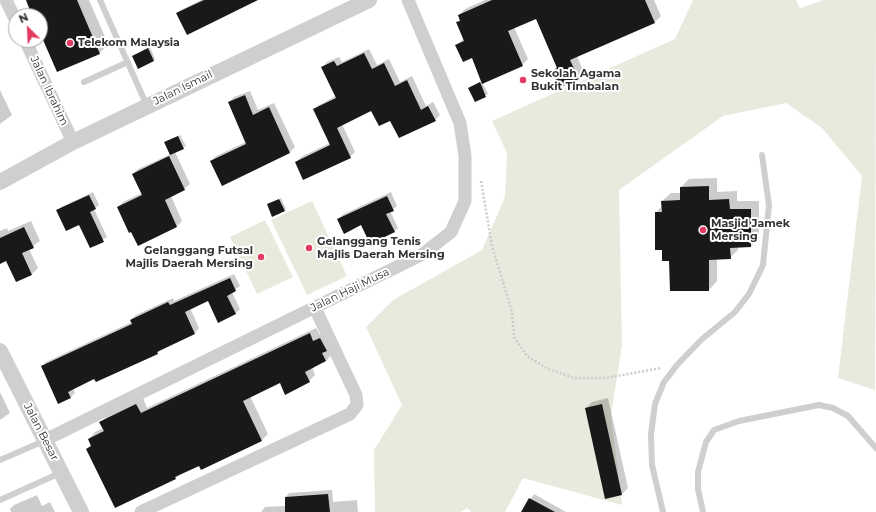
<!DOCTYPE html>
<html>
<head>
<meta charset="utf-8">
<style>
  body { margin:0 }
  #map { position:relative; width:876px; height:512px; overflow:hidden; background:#fff; font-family:Montserrat,sans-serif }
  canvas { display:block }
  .north { position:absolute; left:8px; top:8px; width:40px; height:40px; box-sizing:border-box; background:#fff; border:1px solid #adadad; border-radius:50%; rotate:336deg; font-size:11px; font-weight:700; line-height:16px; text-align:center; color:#323232 }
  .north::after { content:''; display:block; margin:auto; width:14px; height:18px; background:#e23b61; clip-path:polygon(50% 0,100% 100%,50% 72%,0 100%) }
</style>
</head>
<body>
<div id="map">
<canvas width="876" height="512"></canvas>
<div class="north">N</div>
</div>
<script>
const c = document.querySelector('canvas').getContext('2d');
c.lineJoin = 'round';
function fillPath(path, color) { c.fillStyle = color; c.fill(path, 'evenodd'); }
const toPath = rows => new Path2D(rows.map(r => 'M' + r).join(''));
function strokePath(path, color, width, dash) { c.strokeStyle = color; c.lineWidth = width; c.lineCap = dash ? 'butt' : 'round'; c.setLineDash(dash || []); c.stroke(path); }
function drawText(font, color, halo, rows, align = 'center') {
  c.font = font + ' Montserrat,sans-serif'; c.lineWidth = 4; c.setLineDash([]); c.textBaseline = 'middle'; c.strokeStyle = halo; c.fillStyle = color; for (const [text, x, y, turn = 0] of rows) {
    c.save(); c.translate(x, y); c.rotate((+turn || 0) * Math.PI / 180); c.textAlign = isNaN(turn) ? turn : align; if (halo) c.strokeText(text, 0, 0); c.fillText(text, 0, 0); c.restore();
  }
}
const green = toPath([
  [693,0,796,0,800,8,824,0,876,0,875,390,838,378,862,176,822,128,786,103,723,116,619,190,622,345,611,415,622,505,523,478,505,512,471,512,467,508,461,512,375,512,374,450,402,405,366,327,393,300,482,250,505,197,507,153,492,121,675,39],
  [312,201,347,276,307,295,271,220],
  [265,220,293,277,257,294,230,237]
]);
const shadow = toPath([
  [27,0,89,0,108,44,100,53,58,71,40,31,40,16,34,16],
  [201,0,244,0,177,14,181,10],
  [485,0,654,0,661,16,655,22,577,56,584,73,578,79,553,71,558,66,536,17,514,27,528,59,522,65,482,82,488,94,475,101,469,88,482,81,472,57,457,45,464,38,457,23,461,19,459,15,465,9],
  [150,47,155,59,153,61,133,56],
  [369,49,377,65,389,59,400,82,412,76,426,106,433,102,440,115,435,120,372,110,342,124,355,152,350,157,296,162,301,157,330,143,314,109,319,105,336,96,323,67,327,62,339,57,342,62],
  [0,90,12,115,0,124],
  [250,91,258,110,274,103,295,147,290,152,222,185,211,161,216,156,246,142,229,102,234,97],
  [180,135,186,146,175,152,190,184,184,189,171,196,182,221,177,226,138,245,118,207,123,202,142,193,133,174,138,169,171,154,168,141],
  [717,178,717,192,737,191,737,201,759,201,759,238,751,246,738,247,738,250,730,258,717,258,717,281,709,290,671,290,670,260,663,249,656,213,662,206,662,201,671,193,681,193,681,187,689,179],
  [93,192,99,205,94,209,107,237,91,247,80,223,58,210,61,207],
  [391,192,397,206,390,211,398,228,394,232,339,219,342,215],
  [281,198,286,209,284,210,268,205],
  [31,221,40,241,29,249,38,268,32,274,17,281,7,259,0,262,0,231,7,228,8,231],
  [234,274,240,286,232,292,240,309,235,314,208,300,190,308,199,328,195,333,162,348,158,353,96,381,95,377,73,388,75,393,71,397,42,367,46,362,132,322,131,320,136,315,173,298,174,301],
  [316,328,320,335,327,332,332,354,326,361,312,367,315,375,309,381,280,382,250,396,268,434,262,440,200,464,181,473,176,478,116,507,87,449,92,444,89,439,95,432,104,428,101,422,107,416,143,398,147,408],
  [0,392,10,413,0,420],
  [608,398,628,488,622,494,606,497,586,408,592,402],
  [332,490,333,502,357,500,358,512,261,512,265,507,286,506,286,497,289,493],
  [534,494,566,512,522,512],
  [37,495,42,506,50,502,55,512,11,512,10,509,14,505]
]);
const building = toPath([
  [26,0,77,0,100,54,57,72,40,33,40,16,32,16],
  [204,0,258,0,187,35,176,13],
  [492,0,645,0,655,23,570,60,579,79,559,88,552,71,557,68,536,19,508,31,523,66,482,84,472,58,463,62,455,45,464,41,456,22,460,21,458,15],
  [148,48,154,61,138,69,132,56],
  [364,53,372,69,384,63,395,86,407,80,421,110,428,106,436,121,399,138,390,121,379,126,371,111,337,128,351,158,303,180,295,162,330,145,313,109,336,98,321,67,334,61,337,66],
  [480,82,486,97,475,102,468,88],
  [245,95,253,115,269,107,290,153,222,186,210,161,246,144,228,102],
  [178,136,184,149,170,155,164,142],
  [169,156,185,190,165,200,177,227,138,246,131,232,129,233,117,207,142,195,132,174],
  [709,186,709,200,729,199,730,209,751,209,751,247,730,248,731,259,709,260,709,291,670,291,669,261,662,261,662,250,655,250,655,212,662,212,661,201,680,200,680,187],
  [89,195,96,209,90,212,104,242,90,248,79,225,66,231,56,210],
  [387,196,394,211,386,214,395,232,370,244,361,225,344,234,337,219],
  [279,199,285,211,272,217,267,204],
  [24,227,34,248,22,253,32,275,16,282,6,261,0,264,0,238],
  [230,278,236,291,227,296,236,314,218,323,208,301,185,312,195,334,157,352,158,354,96,382,94,379,68,392,71,398,58,404,41,366,132,324,130,320,168,302,170,305],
  [310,333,313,341,320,338,327,351,322,353,326,361,305,372,310,382,285,395,280,383,243,401,262,441,201,470,199,466,175,477,176,479,115,508,86,449,91,446,88,439,104,431,99,422,136,404,141,413],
  [602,404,622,495,605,499,585,408],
  [328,494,330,512,285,512,285,497],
  [529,498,555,512,521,512]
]);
const path = toPath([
  [481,181,492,246,512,312,514,337,527,356,548,369,574,378,606,378,661,368]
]);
const service = toPath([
  [100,0,147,106],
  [84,82,128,62],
  [0,460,44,441],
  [0,500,60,473],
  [663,512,652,465,651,434,655,404,664,382,677,365,701,340,735,312,749,294,763,265,769,205,762,155],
  [703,512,698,489,698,472,706,442,714,430,739,421,819,405,833,408,848,416,876,448]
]);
const minor = toPath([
  [6,0,16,21],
  [25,40,73,142],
  [45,440,423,254,451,232,465,201,465,156,460,123,408,0],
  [141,512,350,414,357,405,356,395,315,308]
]);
const tertiary = toPath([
  [0,182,73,142,369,0],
  [0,351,81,512]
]);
const markers = [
  [70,43,4,"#e23b61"],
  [523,80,4,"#e23b61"],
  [703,230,4,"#e23b61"],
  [309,248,4,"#e23b61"],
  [261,257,4,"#e23b61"]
];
const poiNames = [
  ["Telekom Malaysia",78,43],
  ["Sekolah Agama",531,74],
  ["Bukit Timbalan",531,87],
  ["Masjid Jamek",711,224],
  ["Mersing",711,237],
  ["Gelanggang Tenis",317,242],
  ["Majlis Daerah Mersing",317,255],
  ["Gelanggang Futsal",253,251,"right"],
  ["Majlis Daerah Mersing",253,264,"right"]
];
const streetNames = [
  ["Jalan Ismail",183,88,-26],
  ["Jalan Ibrahim",49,91,65],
  ["Jalan Haji Musa",350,290,-26],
  ["Jalan Besar",41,432,63]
];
fillPath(green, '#e7ebde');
fillPath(shadow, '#0003');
fillPath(building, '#191919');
strokePath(path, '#ccc', 2.5, [2, 2]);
strokePath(service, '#cfcfcf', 6);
strokePath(minor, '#cfcfcf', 13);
strokePath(tertiary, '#cfcfcf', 16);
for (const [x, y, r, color] of markers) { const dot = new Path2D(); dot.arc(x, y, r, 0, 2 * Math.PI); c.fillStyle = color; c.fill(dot); strokePath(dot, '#fff', 1.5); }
drawText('bold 11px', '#323232', '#fff', poiNames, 'left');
drawText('11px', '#323232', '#fff', streetNames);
</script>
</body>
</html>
